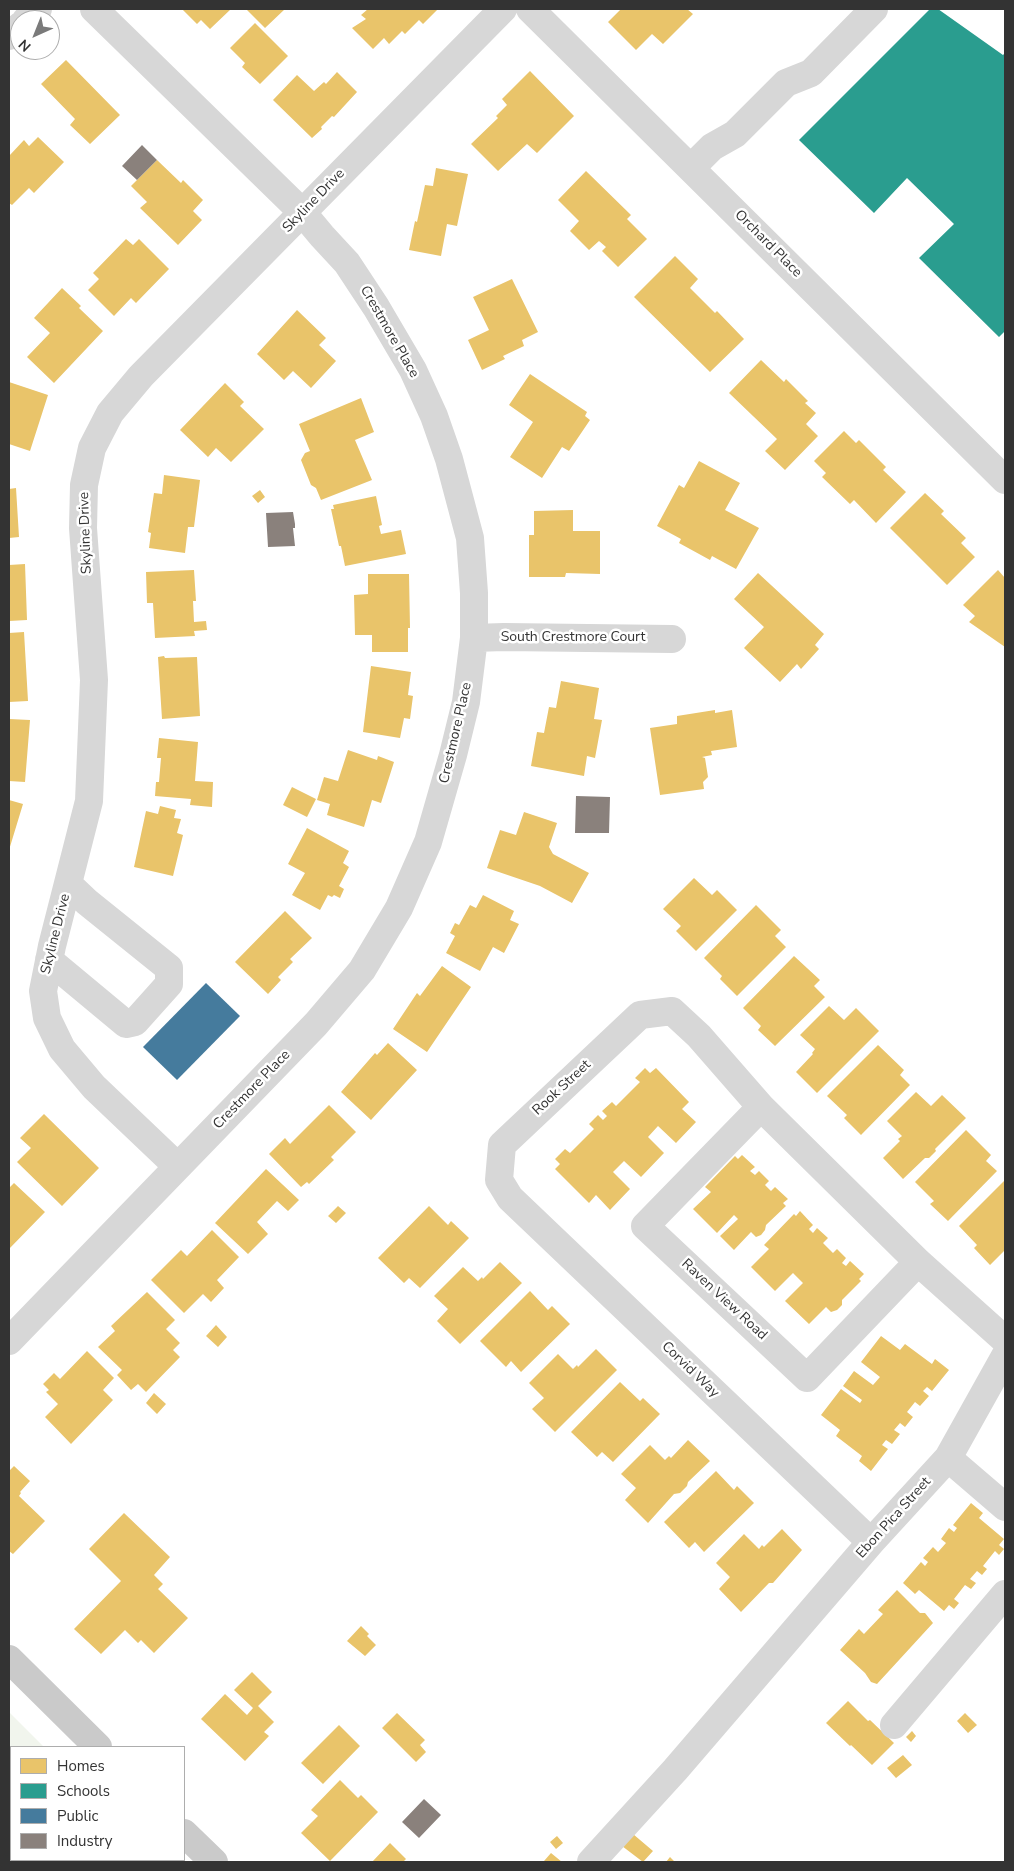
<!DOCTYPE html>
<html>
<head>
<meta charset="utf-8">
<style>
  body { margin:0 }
  #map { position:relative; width:1014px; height:1871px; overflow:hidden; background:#fff; font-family:"Nunito Sans",sans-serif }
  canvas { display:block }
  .frame { position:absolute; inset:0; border:10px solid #333; pointer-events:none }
  .legend { position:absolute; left:10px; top:1746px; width:175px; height:115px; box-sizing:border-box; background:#fff; border:1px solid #adadad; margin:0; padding:6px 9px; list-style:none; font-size:15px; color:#333 }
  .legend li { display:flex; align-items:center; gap:10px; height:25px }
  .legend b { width:25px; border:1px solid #adadad }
  .north { position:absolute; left:10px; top:10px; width:50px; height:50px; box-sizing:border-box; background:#fff; border:1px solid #adadad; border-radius:50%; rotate:224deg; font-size:14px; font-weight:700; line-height:20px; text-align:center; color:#333 }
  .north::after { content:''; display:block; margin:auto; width:18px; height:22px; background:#7a7a7a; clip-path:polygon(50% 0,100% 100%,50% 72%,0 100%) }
</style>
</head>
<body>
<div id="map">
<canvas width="1014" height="1871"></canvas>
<div class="frame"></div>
<ul class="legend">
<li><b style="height:14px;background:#e9c46a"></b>Homes</li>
<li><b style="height:14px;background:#2a9d8f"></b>Schools</li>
<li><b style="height:14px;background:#457b9d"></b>Public</li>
<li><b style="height:14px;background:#8a817c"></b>Industry</li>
</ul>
<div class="north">N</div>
</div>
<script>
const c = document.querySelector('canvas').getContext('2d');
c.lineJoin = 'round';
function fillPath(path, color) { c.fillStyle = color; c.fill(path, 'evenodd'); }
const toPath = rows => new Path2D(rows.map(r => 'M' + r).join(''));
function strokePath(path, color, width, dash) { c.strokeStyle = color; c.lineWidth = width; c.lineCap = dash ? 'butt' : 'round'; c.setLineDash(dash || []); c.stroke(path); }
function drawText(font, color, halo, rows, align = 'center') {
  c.font = font + ' "Nunito Sans",sans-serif'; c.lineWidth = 5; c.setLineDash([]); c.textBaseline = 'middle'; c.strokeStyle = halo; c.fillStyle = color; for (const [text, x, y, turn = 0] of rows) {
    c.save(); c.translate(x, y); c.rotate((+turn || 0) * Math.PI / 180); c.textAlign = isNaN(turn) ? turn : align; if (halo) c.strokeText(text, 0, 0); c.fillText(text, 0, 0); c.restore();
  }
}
const green = toPath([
  [9,1712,44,1747,11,1747,11,1860,157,1860,159,1862,9,1862]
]);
const homes = toPath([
  [182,9,231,9,210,29,201,20,197,24],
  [246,9,285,9,265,28],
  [368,9,438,9,423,24,419,20,405,34,402,31,389,44,384,38,373,49,352,28,366,19,361,15],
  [621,9,687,9,693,14,663,44,652,34,636,50,608,22],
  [255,23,288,56,260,84,242,67,245,63,230,48],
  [66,60,120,115,90,144,70,125,75,119,41,84],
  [530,71,574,116,537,153,527,144,498,171,471,144,498,118,496,116,507,105,502,99],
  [337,72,357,92,334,117,332,116,321,127,322,129,312,138,273,100,297,75,314,91,324,82,326,84],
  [38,137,64,162,34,193,29,188,12,205,9,203,9,156,24,140,29,146],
  [157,160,181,183,183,180,203,200,193,211,202,220,178,245,140,208,147,202,131,186],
  [436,168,468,174,457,226,447,224,441,256,409,250,415,221,417,222,425,185,433,186],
  [586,171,631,215,627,219,647,239,618,267,602,251,606,247,599,241,589,250,570,231,579,221,558,200],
  [126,239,133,245,139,239,169,269,136,303,131,298,114,316,88,290,99,279,93,273],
  [675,256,698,279,690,288,715,313,717,311,744,339,710,372,634,297],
  [512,279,538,332,522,340,524,346,503,356,505,359,482,370,468,340,489,330,473,297],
  [62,288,81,306,79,308,103,331,54,383,27,357,50,333,34,318],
  [297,310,326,338,319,345,336,361,311,388,293,371,284,380,257,354],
  [761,360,784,382,786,379,808,401,805,403,816,413,806,424,818,436,785,470,765,451,777,439,729,393],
  [530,374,587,412,585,416,590,420,569,451,562,447,542,478,510,457,533,422,509,405],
  [9,382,48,395,30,451,9,444],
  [225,383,244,402,240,406,264,429,231,462,216,448,208,457,180,430],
  [361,398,374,432,355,440,372,480,321,500,316,488,311,485,301,460,305,453,310,451,299,424],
  [844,431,856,443,859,440,886,467,883,470,906,492,876,523,854,500,850,504,822,477,826,473,814,461],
  [699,461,740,483,725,510,759,528,736,569,712,556,710,560,679,543,681,539,657,526,679,485,684,488],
  [164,475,200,480,194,527,188,527,185,553,149,548,151,533,148,532,154,493,162,494],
  [16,488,19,537,9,538,9,489],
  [260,490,265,497,258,503,252,496],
  [925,493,944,511,941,514,966,538,961,543,975,557,947,585,890,528],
  [376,496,382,525,379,526,381,534,401,530,406,554,345,566,341,546,339,546,331,509,334,509,333,505],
  [573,510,573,531,600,531,600,574,566,573,565,577,529,577,529,535,534,535,534,511],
  [25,564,27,620,9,621,9,565],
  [194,570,196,601,193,601,194,622,206,621,207,630,194,631,195,636,155,638,153,603,147,603,146,572],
  [998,570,1005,578,1005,647,969,622,975,616,963,605],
  [758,573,824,634,815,645,819,649,801,669,797,664,780,682,744,648,764,627,734,599],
  [368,574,409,574,410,628,408,628,408,652,372,652,372,635,355,635,354,595,368,594],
  [24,632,28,701,9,702,9,633],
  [164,656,165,658,197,657,200,716,162,719,158,657],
  [371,666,411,672,408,695,413,696,410,719,404,718,400,738,363,732],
  [561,681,599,688,594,719,602,720,595,758,587,756,584,776,531,766,537,732,544,733,549,707,556,708],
  [715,710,715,713,732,710,737,747,711,751,712,755,702,757,705,758,708,777,703,782,704,789,660,795,650,728,677,724,677,716],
  [9,719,30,720,25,782,9,781],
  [159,738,198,742,195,781,213,782,212,807,190,805,191,799,155,796,156,782,159,782,161,758,157,758],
  [348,750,377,760,378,756,394,762,381,803,372,800,364,827,327,815,330,804,317,800,324,777,338,781],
  [292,787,316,799,307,817,283,805],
  [9,800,23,804,9,850],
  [160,806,176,810,174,818,181,819,177,833,183,835,173,876,134,867,146,811,158,814],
  [524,812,557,823,549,847,553,854,589,873,572,903,540,886,487,868,500,830,516,835],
  [307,828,349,851,343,863,349,867,339,886,344,889,340,898,334,895,332,897,328,895,320,910,292,895,305,873,288,864],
  [694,878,712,895,717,890,737,910,696,951,676,931,681,926,663,909],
  [483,895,514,911,510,920,519,924,504,953,493,947,480,971,446,953,455,936,450,933,455,923,459,925,470,905,476,908],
  [756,905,781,930,775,936,786,947,737,996,720,979,722,976,704,958],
  [285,911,312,938,290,959,293,962,278,977,281,980,268,994,235,962],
  [794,956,820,980,814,986,825,997,775,1046,758,1030,761,1026,743,1008],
  [442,966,471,987,427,1052,393,1029,417,993,420,996],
  [829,1006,844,1020,856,1008,879,1031,817,1093,796,1072,813,1054,812,1053,815,1049,800,1035],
  [388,1043,417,1070,371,1120,341,1092,375,1053,377,1055],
  [878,1045,904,1070,900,1075,910,1085,861,1135,844,1118,847,1115,827,1096],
  [645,1068,650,1073,656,1068,689,1102,682,1109,696,1122,676,1143,658,1126,648,1137,664,1153,641,1177,624,1161,613,1172,630,1189,610,1210,596,1195,589,1203,555,1169,560,1164,555,1159,565,1149,570,1153,594,1129,589,1124,598,1115,603,1120,607,1116,602,1111,612,1102,616,1106,640,1082,635,1078],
  [916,1092,931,1106,942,1095,966,1118,935,1149,936,1151,929,1158,925,1158,903,1179,883,1158,900,1141,898,1139,902,1136,887,1121],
  [329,1105,356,1132,331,1157,334,1160,309,1184,307,1182,301,1187,269,1154,285,1138,290,1144],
  [44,1114,99,1168,62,1206,17,1162,31,1148,20,1138],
  [966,1130,991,1155,986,1161,997,1171,948,1221,930,1204,934,1201,915,1182],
  [742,1155,755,1167,750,1171,755,1175,759,1171,769,1181,765,1185,771,1191,775,1187,788,1199,783,1203,786,1206,766,1225,765,1230,761,1235,756,1237,751,1232,734,1250,720,1236,738,1219,734,1215,717,1233,693,1209,711,1192,705,1187,735,1156,738,1159],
  [266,1169,299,1200,288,1211,277,1201,257,1222,268,1234,248,1254,215,1223],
  [1005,1180,1005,1250,990,1265,974,1248,977,1245,959,1226],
  [14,1183,45,1212,9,1249,9,1188],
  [338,1206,346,1213,336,1223,328,1216],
  [429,1206,448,1225,451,1221,469,1238,420,1288,409,1278,404,1283,378,1258],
  [800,1211,813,1225,809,1229,813,1233,817,1228,828,1238,823,1243,833,1253,837,1249,846,1258,842,1263,846,1266,850,1261,864,1274,859,1279,861,1281,842,1300,842,1305,837,1310,831,1312,826,1307,809,1324,785,1301,803,1283,793,1273,775,1291,751,1267,769,1249,764,1245,794,1214,796,1216],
  [212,1230,239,1257,217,1280,224,1288,211,1302,203,1294,184,1313,151,1280,181,1250,187,1256],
  [500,1262,522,1283,460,1344,437,1321,448,1309,434,1296,463,1267,478,1281,482,1277,483,1279],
  [530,1291,548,1310,552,1306,570,1324,521,1372,511,1361,506,1367,480,1341],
  [147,1292,175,1320,166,1329,180,1343,173,1350,180,1357,146,1392,138,1384,131,1390,117,1375,122,1370,98,1347,115,1331,111,1326],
  [216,1325,227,1337,218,1347,206,1336],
  [881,1336,900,1350,905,1344,932,1364,935,1359,949,1370,932,1391,927,1387,923,1391,929,1396,920,1406,915,1402,907,1412,913,1417,905,1427,900,1423,894,1430,900,1434,892,1444,886,1440,882,1445,888,1449,871,1471,859,1461,862,1456,836,1436,840,1430,821,1415,841,1389,860,1403,862,1400,843,1386,854,1371,873,1385,880,1377,861,1362],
  [596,1349,617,1370,555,1432,532,1409,544,1398,529,1383,558,1354,573,1369,577,1365,578,1367],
  [87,1351,114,1378,103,1390,113,1400,71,1444,45,1417,58,1404,46,1392,49,1390,43,1384,54,1373,60,1379],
  [620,1382,640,1401,643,1398,660,1414,613,1462,602,1452,597,1457,571,1432],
  [154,1393,166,1404,157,1414,146,1403],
  [688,1440,710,1461,688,1482,687,1486,680,1493,674,1494,648,1523,625,1500,636,1488,621,1474,650,1445,665,1460,669,1456,671,1458],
  [14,1466,30,1481,20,1492,21,1493,19,1496,45,1521,13,1554,9,1551,9,1471],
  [716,1471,734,1490,737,1486,754,1503,704,1552,695,1542,689,1548,664,1522],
  [971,1503,983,1513,979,1518,1004,1539,999,1545,1004,1549,999,1555,995,1551,983,1566,987,1569,982,1575,977,1571,970,1579,976,1583,971,1589,965,1585,954,1599,959,1603,954,1609,949,1605,944,1611,919,1590,915,1594,903,1583,921,1562,925,1566,928,1562,923,1558,933,1547,938,1552,946,1543,941,1539,949,1528,954,1532,957,1528,953,1525],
  [124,1513,170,1557,154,1575,163,1584,158,1589,188,1618,154,1653,141,1640,138,1643,125,1630,101,1654,74,1629,121,1581,89,1549],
  [782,1529,802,1550,773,1583,769,1583,741,1612,719,1589,730,1577,716,1563,744,1534,759,1549,762,1545,764,1547],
  [897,1590,920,1613,925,1613,933,1623,877,1684,871,1682,865,1673,840,1650,859,1629,864,1634,883,1614,878,1610],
  [361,1626,369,1634,367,1636,376,1645,365,1656,347,1641],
  [252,1672,272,1692,258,1706,274,1722,264,1732,269,1736,245,1761,201,1719,225,1694,247,1715,253,1708,234,1690],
  [848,1701,868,1721,870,1720,894,1743,872,1765,851,1745,850,1746,826,1723],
  [397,1713,425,1740,420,1745,426,1752,416,1762,382,1728],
  [965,1713,977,1725,968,1733,957,1721],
  [339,1725,360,1746,323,1784,301,1763],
  [912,1731,916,1736,911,1742,906,1737],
  [903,1755,912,1765,896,1778,887,1768],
  [340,1780,358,1798,361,1795,378,1812,330,1861,301,1833,318,1816,311,1810],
  [633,1834,653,1851,643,1862,622,1846],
  [557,1836,563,1843,556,1849,550,1842],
  [390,1843,406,1859,404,1861,405,1862,372,1862],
  [551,1853,562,1862,546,1862,544,1861],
  [670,1857,675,1862,666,1862]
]);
const schools = toPath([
  [930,9,938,9,1003,55,1005,53,1005,331,999,337,919,258,954,224,907,178,874,213,799,140]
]);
const public = toPath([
  [206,983,240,1016,177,1080,143,1047]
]);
const industry = toPath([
  [142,145,157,160,137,180,122,166],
  [293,512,295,524,295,528,293,528,295,546,268,547,266,513],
  [576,796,610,797,609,833,575,833],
  [424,1799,441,1815,419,1838,402,1822]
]);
const minor = toPath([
  [530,9,1005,480],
  [26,20,38,9],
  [9,36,20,26],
  [691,168,712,147,735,134,786,83,811,73,874,9],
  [474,638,504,637,672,639],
  [49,960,126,1024,135,1022,169,984,169,968,87,902,68,884],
  [761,1107,645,1226,807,1378,918,1262],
  [177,1166,94,1087,62,1049,47,1018,43,991,52,946,89,801,94,680,83,528,84,485,92,448,110,413,141,376,503,9],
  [9,1341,316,1024,362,970,399,908,428,842,453,755,466,702,474,638,474,593,470,538,449,459,434,416,413,370,376,307,347,263,322,236,302,212,94,9],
  [948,1458,1005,1507],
  [871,1542,510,1198,499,1180,502,1145,640,1015,672,1011,699,1036,761,1107,918,1262,1005,1340],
  [894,1725,1005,1594],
  [591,1862,675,1770,871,1542,948,1458,1005,1356]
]);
const major = toPath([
  [9,1659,98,1747],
  [184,1833,214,1862]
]);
const streetNames = [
  ["Skyline Drive",314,201,-46],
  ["Orchard Place",768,244,45],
  ["Crestmore Place",389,332,60],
  ["Skyline Drive",86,533,-92],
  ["South Crestmore Court",573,638],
  ["Crestmore Place",456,733,-77],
  ["Skyline Drive",56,934,-76],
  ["Rook Street",562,1088,-43],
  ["Crestmore Place",252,1090,-46],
  ["Raven View Road",724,1300,43],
  ["Corvid Way",690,1370,44],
  ["Ebon Pica Street",894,1518,-48]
];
fillPath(green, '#f1f5ed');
fillPath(homes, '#e9c46a');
fillPath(schools, '#2a9d8f');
fillPath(public, '#457b9d');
fillPath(industry, '#8a817c');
strokePath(minor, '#d7d7d7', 28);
strokePath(major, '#cacaca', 28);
drawText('14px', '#333', '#fff', streetNames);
</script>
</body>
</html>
